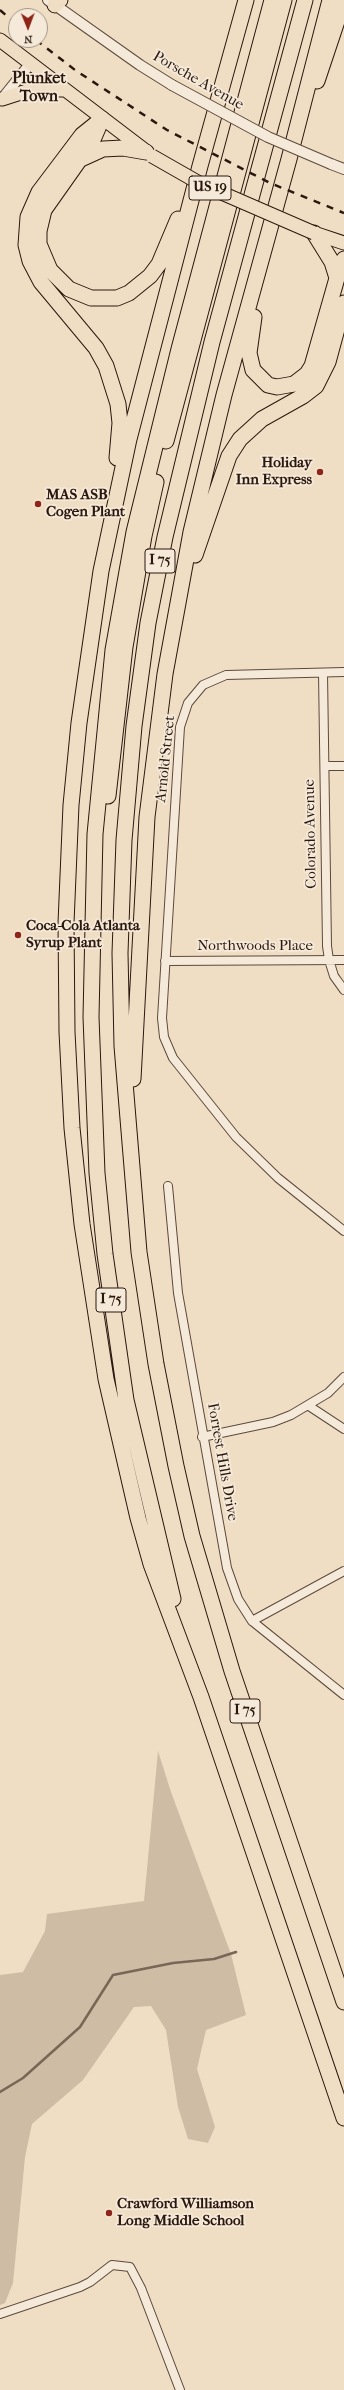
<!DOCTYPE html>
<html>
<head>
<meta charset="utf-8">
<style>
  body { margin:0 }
  #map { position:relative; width:344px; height:2390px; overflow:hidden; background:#f0dec4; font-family:"IM FELL French Canon",serif }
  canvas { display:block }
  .north { position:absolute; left:8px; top:8px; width:40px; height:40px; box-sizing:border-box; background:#f5ead9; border:1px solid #a49688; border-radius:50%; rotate:179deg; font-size:11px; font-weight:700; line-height:16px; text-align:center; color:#2b170e }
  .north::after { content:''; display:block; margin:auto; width:14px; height:18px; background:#8f2418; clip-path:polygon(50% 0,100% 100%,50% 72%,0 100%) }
</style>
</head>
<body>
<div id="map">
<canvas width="344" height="2390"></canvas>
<div class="north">N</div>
</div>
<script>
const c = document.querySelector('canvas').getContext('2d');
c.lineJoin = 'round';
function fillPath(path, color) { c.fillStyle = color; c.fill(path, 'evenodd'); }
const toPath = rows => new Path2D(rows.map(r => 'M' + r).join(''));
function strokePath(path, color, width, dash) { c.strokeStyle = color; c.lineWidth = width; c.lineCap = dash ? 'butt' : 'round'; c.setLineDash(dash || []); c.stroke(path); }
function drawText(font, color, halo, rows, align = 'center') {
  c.font = font + ' "IM FELL French Canon",serif'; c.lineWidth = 3.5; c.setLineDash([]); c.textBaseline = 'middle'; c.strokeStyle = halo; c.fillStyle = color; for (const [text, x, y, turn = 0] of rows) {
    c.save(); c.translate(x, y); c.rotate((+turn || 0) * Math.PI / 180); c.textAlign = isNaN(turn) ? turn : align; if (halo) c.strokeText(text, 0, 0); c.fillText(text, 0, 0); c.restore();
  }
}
const green = toPath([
  [158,1751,171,1792,231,1954,246,2015,206,2030,197,2069,215,2127,208,2143,188,2139,178,2107,166,2030,151,2006,134,2007,83,2080,32,2124,25,2157,13,2283,5,2303,0,2305,0,1975,23,1972,45,1931,47,1914,144,1901]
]);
const stream = toPath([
  [0,2092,23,2078,80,2027,113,1975,173,1963,214,1959,236,1952]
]);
const minor = toPath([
  [344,672,226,675,203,685,188,703,180,727,162,1018,164,1037,173,1058,236,1137,278,1178,344,1231],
  [323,673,327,946,329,960,334,976,344,990],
  [325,766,344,766],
  [165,961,344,960],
  [168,1186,178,1293,227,1568,238,1599,252,1621,344,1695],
  [309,1406,344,1429],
  [202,1437,273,1422,291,1415,328,1393,344,1377],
  [252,1621,344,1571],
  [0,2314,80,2287,90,2282,112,2265,130,2267,141,2288,180,2390]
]);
const tertiary = toPath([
  [48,0,140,65,172,85],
  [2,99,30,64],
  [331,164,344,169]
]);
const primary = toPath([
  [0,40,147,152],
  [2,99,30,90,64,90],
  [314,233,344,243]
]);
const motorway = toPath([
  [246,0,200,166,129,439,101,571,79,723,71,805,66,923,67,1032,72,1128,82,1224,106,1379,138,1518,151,1564,201,1697,344,2118],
  [305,0,212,342,165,537,148,623,134,726,124,840,120,953,122,1046,139,1252,156,1364,176,1466,192,1536,232,1671,344,2002],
  [55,5,60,0],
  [317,81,344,0],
  [102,119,82,135,39,192,28,217,26,245,30,261,41,282,96,348,106,366,118,404,120,423,117,458],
  [101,121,92,142,44,210,39,231,39,244,50,270,69,289,91,298,117,298,129,293,150,276,159,264,178,219],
  [81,159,103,149,123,148,146,152],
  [314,233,332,262,337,278],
  [254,317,249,353,253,370,268,385,277,387,294,384,307,374,312,366,341,264,344,259],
  [166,441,284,0],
  [195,555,229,456,240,439,262,419,303,396,316,386,328,362,344,303],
  [108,796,125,647,144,536,156,482],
  [133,1079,147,817,165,674,176,614,191,532,224,395,289,159,330,0],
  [173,1599,126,1400,105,1254,97,1173,91,1017,95,834,113,650,134,532,179,349,272,0]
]);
const rail = toPath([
  [0,10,16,24],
  [36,40,75,70,167,130,270,183,344,213]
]);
const tertiaryBridge = toPath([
  [172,85,268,137,331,164]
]);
const primaryBridge = toPath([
  [152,156,201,184,314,233]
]);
const markers = [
  [320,472,4,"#8f2418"],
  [38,504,4,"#8f2418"],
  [18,935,4,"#8f2418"],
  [109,2213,4,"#8f2418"]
];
const shields = [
  [210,188,42],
  [160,561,30],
  [111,1300,30],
  [245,1711,30]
];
const shieldNames = [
  ["US 19",210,188],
  ["I 75",160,561],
  ["I 75",111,1300],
  ["I 75",245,1711]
];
const streetNames = [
  ["Porsche Avenue",198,81,30],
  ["Arnold Street",166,759,-84],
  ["Colorado Avenue",311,834,-91],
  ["Northwoods Place",255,946],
  ["Forrest Hills Drive",222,1462,80]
];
const poiNames = [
  ["Holiday",312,463,"right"],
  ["Inn Express",312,480,"right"],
  ["MAS ASB",46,495],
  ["Cogen Plant",46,512],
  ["Coca-Cola Atlanta",26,926],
  ["Syrup Plant",26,943],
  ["Crawford Williamson",117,2204],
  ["Long Middle School",117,2221]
];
const neighbourhoodNames = [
  ["Plunket",39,79],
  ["Town",39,97]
];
fillPath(green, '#cfbca5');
strokePath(stream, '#796656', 2.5);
strokePath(minor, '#5c493c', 10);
strokePath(tertiary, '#5c493c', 12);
strokePath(primary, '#2b170e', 15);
strokePath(motorway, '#2b170e', 17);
strokePath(minor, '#f5ead9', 8);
strokePath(tertiary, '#f5ead9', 10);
strokePath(primary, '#f0dec4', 13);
strokePath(motorway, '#f0dec4', 15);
strokePath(rail, '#2b170e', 2.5, [7, 7]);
strokePath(tertiaryBridge, '#5c493c', 12, []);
strokePath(primaryBridge, '#2b170e', 15, []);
strokePath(tertiaryBridge, '#f5ead9', 10);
strokePath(primaryBridge, '#f0dec4', 13);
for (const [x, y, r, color] of markers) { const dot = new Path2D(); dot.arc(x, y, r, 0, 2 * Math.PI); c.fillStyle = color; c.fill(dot); strokePath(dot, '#f5ead9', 1.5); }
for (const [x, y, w] of shields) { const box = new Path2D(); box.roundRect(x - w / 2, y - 12, w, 24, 3); c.fillStyle = '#f5ead9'; c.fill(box); strokePath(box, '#2b170e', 1); }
drawText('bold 14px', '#2b170e', null, shieldNames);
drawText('15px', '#2b170e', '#f5ead9', streetNames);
drawText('bold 15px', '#2b170e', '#f5ead9', poiNames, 'left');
drawText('bold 16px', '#2b170e', '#f5ead9', neighbourhoodNames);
</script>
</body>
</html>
